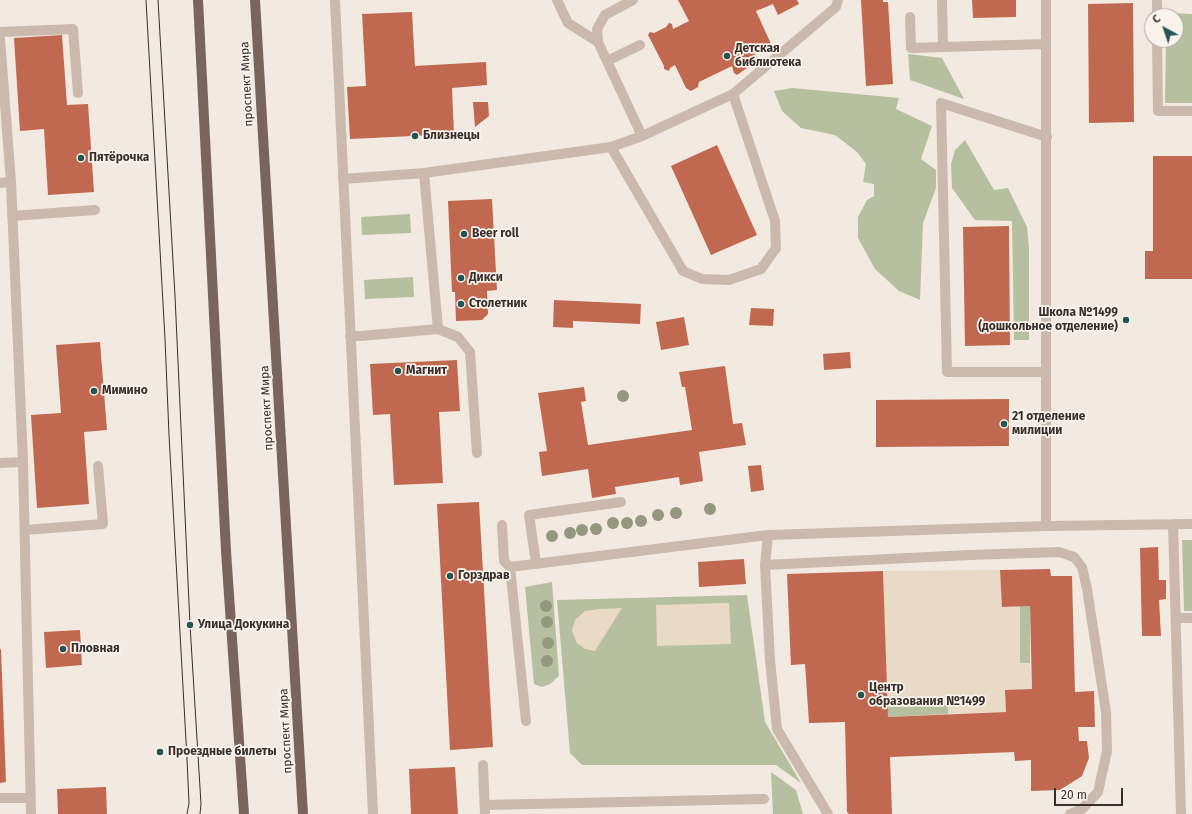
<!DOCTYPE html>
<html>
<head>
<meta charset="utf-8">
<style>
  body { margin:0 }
  #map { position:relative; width:1192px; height:814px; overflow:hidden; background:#f2e9e0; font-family:"Fira Sans",sans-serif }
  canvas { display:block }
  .north { position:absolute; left:1144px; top:8px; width:40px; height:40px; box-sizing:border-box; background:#f9f3ec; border:1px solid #aca49e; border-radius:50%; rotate:320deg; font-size:11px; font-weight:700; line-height:16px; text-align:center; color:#382e2a }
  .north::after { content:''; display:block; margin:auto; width:14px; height:18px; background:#225558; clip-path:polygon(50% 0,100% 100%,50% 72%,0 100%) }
  .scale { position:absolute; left:1054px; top:788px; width:69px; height:18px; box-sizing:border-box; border:2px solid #382e2a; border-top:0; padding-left:5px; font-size:12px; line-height:14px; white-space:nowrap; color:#382e2a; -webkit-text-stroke:3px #f9f3ec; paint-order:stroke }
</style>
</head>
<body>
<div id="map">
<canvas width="1192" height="814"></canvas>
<div class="north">С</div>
<div class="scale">20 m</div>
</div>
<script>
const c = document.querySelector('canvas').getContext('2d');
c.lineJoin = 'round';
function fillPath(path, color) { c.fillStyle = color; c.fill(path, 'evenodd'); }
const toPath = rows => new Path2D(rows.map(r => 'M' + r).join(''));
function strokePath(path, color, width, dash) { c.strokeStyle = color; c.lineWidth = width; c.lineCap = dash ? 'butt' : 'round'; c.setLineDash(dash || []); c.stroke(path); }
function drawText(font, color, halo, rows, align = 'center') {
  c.font = font + ' "Fira Sans",sans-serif'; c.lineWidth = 3.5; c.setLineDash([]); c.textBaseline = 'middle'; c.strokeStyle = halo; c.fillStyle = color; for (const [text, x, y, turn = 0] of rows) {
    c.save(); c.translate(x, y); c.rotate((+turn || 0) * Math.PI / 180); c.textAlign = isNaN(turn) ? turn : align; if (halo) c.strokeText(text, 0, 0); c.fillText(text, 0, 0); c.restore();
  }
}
const green = toPath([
  [1167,13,1192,14,1192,103,1165,103,1166,40,1176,40,1176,16,1167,16],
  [908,54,942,58,964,99,910,80],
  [793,88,899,98,896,109,932,126,921,159,936,170,936,188,923,223,920,300,899,291,875,269,858,238,858,217,867,200,874,196,874,184,863,182,866,164,857,152,835,135,801,128,782,111,774,91],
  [965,140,994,190,1008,188,1027,227,1029,248,1029,340,1014,340,1012,221,975,220,952,188,951,164,955,150],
  [410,214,411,233,362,235,361,217],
  [413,277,414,297,365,299,364,280],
  [1182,540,1192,540,1192,611,1184,611],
  [552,582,559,676,550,684,542,687,534,684,525,587],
  [747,595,765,722,801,783,776,765,582,765,570,753,557,600],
  [1020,606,1030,606,1030,663,1020,663],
  [948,705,948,714,888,717,887,707],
  [771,772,796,790,803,814,773,814]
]);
const plaza = toPath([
  [1000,570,1002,607,1020,606,1020,663,1030,663,1032,689,1005,690,1006,712,948,714,948,705,887,707,883,571],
  [729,603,731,644,657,646,656,605],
  [622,608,595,651,585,649,576,642,572,630,575,620,585,611,600,609]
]);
const building = toPath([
  [678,0,797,0,799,4,778,15,773,4,756,11,772,46,768,52,764,53,759,50,754,53,760,61,758,65,755,65,747,68,737,75,734,73,732,66,699,82,698,87,691,91,686,88,675,65,670,68,669,71,664,69,664,66,648,35,650,32,654,33,666,27,669,23,672,24,673,29,689,21],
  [861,0,883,0,883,2,888,2,893,84,866,86],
  [972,0,1016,0,1016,17,973,18],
  [1133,3,1134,122,1089,123,1088,4],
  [412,12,415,66,486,62,487,85,452,88,454,134,350,139,347,87,366,86,362,14],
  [62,35,67,105,88,104,94,192,48,195,44,129,20,131,14,38],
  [473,102,488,102,489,116,475,127],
  [717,145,757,235,711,255,671,166],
  [1153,156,1192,156,1192,279,1145,279,1145,251,1153,251],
  [492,199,497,290,487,291,488,314,482,320,456,321,455,292,452,292,448,201],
  [1009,226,1010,345,965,346,963,227],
  [554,300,641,304,640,324,573,321,573,328,553,327],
  [751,308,774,309,773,326,749,325],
  [684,317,689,345,661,350,656,322],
  [100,342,107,430,84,432,89,504,37,508,31,415,61,413,56,345],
  [850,352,851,368,824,370,823,354],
  [457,360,460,411,439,412,443,483,394,485,390,414,373,415,370,364],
  [725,366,733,424,742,423,746,445,699,452,703,481,680,485,679,477,615,487,616,494,592,498,588,469,542,476,539,452,547,451,538,393,584,387,586,401,581,402,588,445,692,430,685,387,682,387,679,372],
  [1009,399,1009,446,876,447,876,400],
  [761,465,764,490,751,492,748,466],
  [479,502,493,747,450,750,437,504],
  [1158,547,1159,580,1166,580,1166,599,1159,600,1161,636,1142,636,1140,548],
  [744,559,746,584,699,587,698,562],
  [1050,569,1051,576,1072,576,1075,692,1094,691,1095,727,1078,727,1079,741,1087,741,1089,758,1082,776,1060,790,1031,791,1031,760,1015,761,1014,752,890,757,892,814,849,814,847,812,845,722,809,723,805,664,791,665,787,574,883,571,888,717,1006,712,1005,690,1032,689,1030,606,1002,607,1000,570],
  [80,630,82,665,46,668,44,632],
  [0,649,1,649,6,782,0,783],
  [455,767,458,814,411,814,409,769],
  [106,787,107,814,58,814,57,789]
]);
const lane = toPath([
  [335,0,373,814],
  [557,0,568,23,598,42],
  [633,0,605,15,597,29,598,42,642,136],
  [942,0,943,47,1046,44],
  [1157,0,1157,16],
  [910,17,911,48,943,47],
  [0,32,73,29,78,93],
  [0,39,11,182,0,183],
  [1157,40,1158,111,1192,111],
  [607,61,640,45],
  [611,147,683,271,702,279,729,280,761,269,776,248,775,221,733,94,836,7,838,0],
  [424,173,438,329],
  [343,179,424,173,611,147,642,136,733,94],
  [12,216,95,210],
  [350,336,361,336,438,329,458,337,470,352,477,453],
  [1046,372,947,372,941,103,1047,137],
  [23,462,31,814],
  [0,463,23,462,11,182],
  [1173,524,1181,814],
  [502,525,504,561,510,567,526,721],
  [1046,526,1046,0],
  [25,530,103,524,98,466],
  [768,535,765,565,770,660,777,729,828,814],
  [536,563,529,515,621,502],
  [765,565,970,555,1059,552,1074,557,1082,567,1087,589,1106,712,1107,751,1098,792,1082,809,1070,814],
  [510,567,768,535,1046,526,1192,524],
  [1176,618,1192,618],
  [483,765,485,814],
  [0,798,30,798],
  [485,805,764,799]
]);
const primary = toPath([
  [198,0,226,551,244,814],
  [255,0,303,814]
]);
const tram = toPath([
  [146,0,165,339,169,435,187,759,189,803,187,814],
  [158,0,175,296,190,625,201,804,200,814]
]);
const trees = [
  [623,396],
  [710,509],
  [676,513],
  [658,515],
  [641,521],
  [613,523],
  [627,523],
  [596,529],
  [582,530],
  [570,533],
  [552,536],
  [546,606],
  [547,622],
  [548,643],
  [547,661]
];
const markers = [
  [727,56,4,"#225558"],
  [415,136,4,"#225558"],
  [81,158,4,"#225558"],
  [464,234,4,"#225558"],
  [461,278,4,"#225558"],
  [461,304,4,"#225558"],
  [1126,320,4,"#225558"],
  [398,371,4,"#225558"],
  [94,391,4,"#225558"],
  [1004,424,4,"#225558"],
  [450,576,4,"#225558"],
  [190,625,4,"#225558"],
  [63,649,4,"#225558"],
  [861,695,4,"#225558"],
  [160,752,4,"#225558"]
];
const poiNames = [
  ["Детская",735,49],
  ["библиотека",735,63],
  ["Близнецы",423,136],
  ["Пятёрочка",89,158],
  ["Beer roll",472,234],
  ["Дикси",469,278],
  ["Столетник",469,304],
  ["Школа №1499",1118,313,"right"],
  ["(дошкольное отделение)",1118,327,"right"],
  ["Магнит",406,371],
  ["Мимино",102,391],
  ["21 отделение",1012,417],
  ["милиции",1012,431],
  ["Горздрав",458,576],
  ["Улица Докукина",198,625],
  ["Пловная",71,649],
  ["Центр",869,688],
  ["образования №1499",869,702],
  ["Проездные билеты",168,752]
];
const streetNames = [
  ["проспект Мира",247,84,-93],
  ["проспект Мира",267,408,-93],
  ["проспект Мира",286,731,-93]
];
fillPath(green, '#b6c0a0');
fillPath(plaza, '#e9d9c7');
fillPath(building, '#c06950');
strokePath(lane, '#cab9ac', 10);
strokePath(primary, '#79655c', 10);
strokePath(tram, '#382e2a', 1);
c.fillStyle = '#94987f';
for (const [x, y] of trees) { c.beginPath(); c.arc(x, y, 6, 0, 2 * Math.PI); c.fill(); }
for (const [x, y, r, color] of markers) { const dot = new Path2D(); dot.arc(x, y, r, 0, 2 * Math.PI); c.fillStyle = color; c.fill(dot); strokePath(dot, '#f9f3ec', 1.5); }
drawText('bold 12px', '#382e2a', '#f9f3ec', poiNames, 'left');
drawText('12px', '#382e2a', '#f9f3ec', streetNames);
</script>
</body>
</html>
